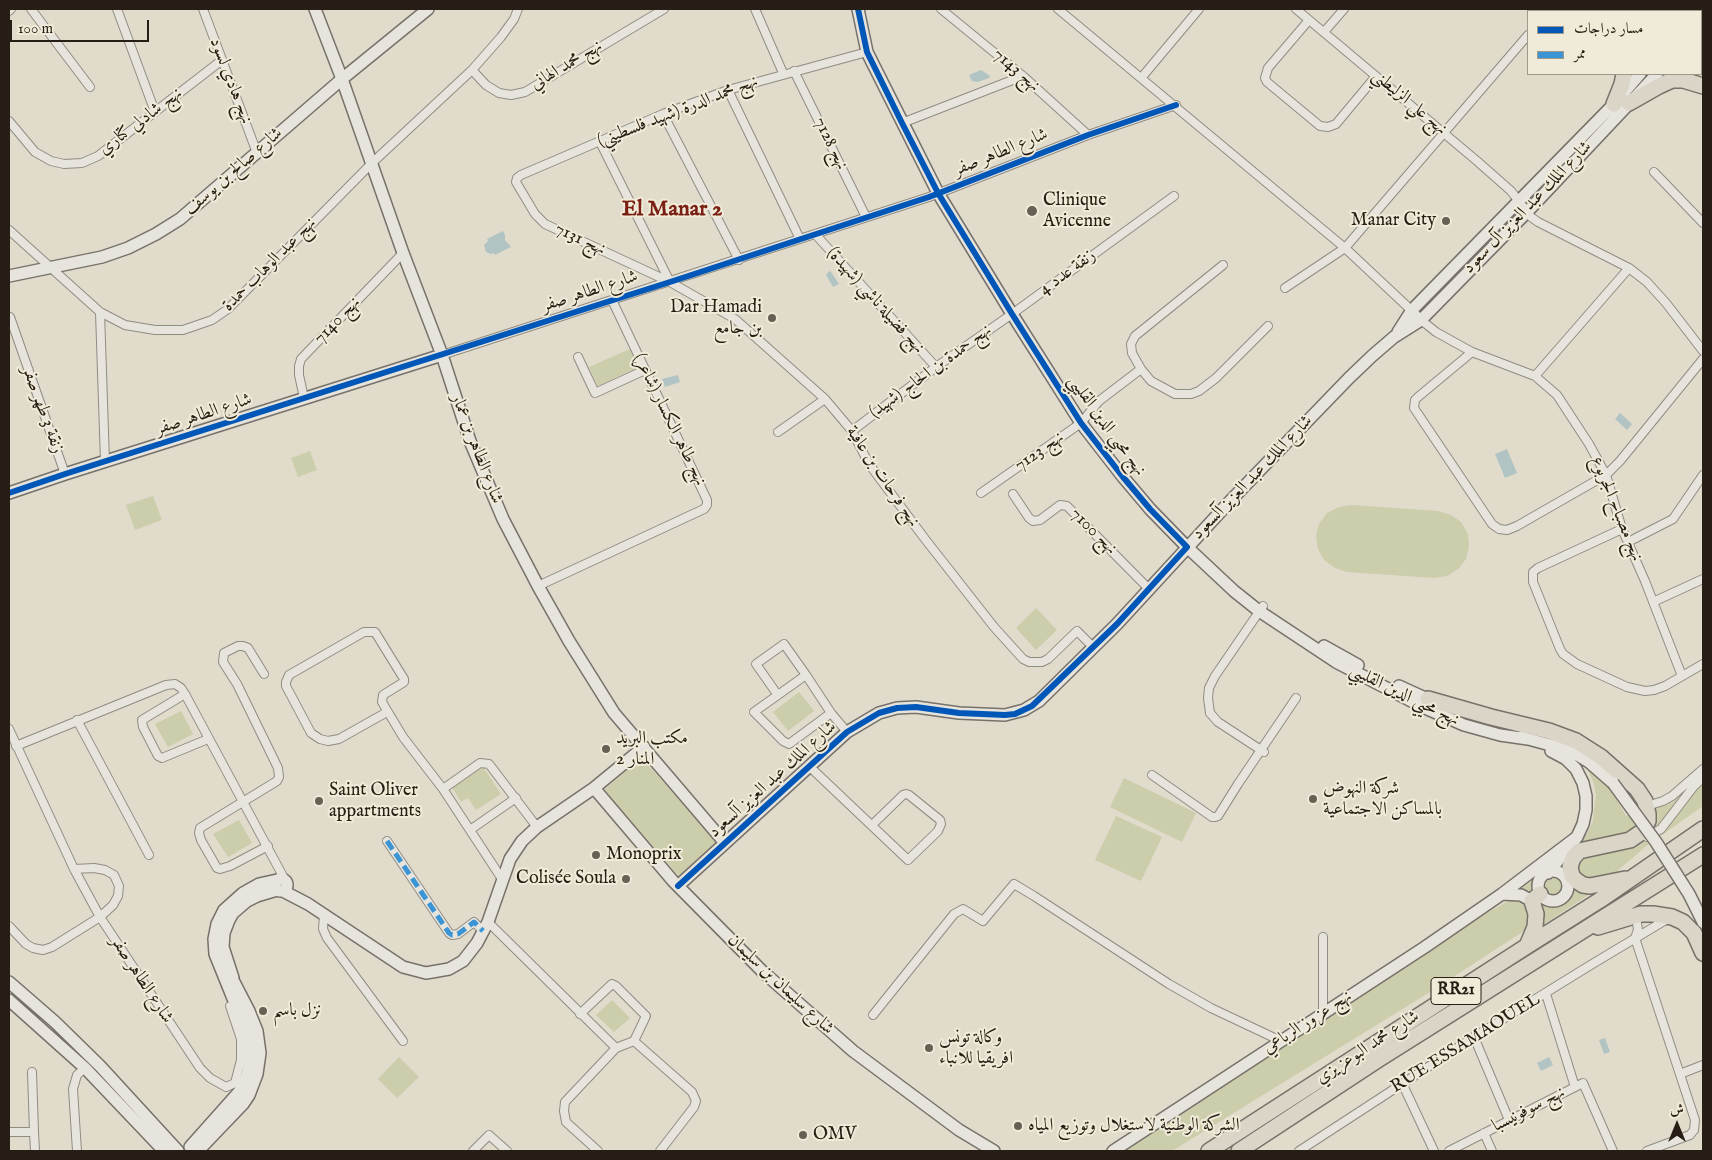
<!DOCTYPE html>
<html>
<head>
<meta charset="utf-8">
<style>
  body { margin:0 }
  #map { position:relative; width:1712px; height:1160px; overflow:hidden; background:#e0dbcb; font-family:"IM FELL English",Amiri,serif }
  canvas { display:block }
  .frame { position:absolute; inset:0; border:10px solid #261d14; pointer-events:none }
  .legend { position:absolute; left:1527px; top:10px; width:175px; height:65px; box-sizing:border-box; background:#f0ebd8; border:1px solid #9f998a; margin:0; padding:6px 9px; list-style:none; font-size:15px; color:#261d14 }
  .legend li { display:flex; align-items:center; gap:10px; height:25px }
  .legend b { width:25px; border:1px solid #9f998a }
  .north { position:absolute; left:1652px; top:1100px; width:50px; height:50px; -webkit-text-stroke:4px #f0ebd8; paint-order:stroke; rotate:0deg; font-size:14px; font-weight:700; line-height:20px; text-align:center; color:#261d14 }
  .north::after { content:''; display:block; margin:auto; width:18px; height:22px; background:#261d14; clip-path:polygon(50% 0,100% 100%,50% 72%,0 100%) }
  .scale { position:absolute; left:10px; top:20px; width:139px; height:22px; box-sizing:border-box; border:2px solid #261d14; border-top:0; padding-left:6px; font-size:15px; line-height:18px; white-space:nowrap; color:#261d14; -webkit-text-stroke:4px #f0ebd8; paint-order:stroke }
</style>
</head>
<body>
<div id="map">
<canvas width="1712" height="1160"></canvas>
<div class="frame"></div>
<ul class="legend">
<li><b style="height:6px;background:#0057b8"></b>مسار دراجات</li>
<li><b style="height:6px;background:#3b94d3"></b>ممر</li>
</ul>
<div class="north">ش</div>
<div class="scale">100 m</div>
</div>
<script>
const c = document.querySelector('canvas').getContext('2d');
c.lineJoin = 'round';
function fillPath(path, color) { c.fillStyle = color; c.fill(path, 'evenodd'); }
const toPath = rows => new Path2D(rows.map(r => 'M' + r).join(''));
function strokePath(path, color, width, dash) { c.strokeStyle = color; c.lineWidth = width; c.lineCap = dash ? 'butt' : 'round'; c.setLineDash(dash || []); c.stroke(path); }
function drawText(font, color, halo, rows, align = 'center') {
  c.font = font + ' "IM FELL English",Amiri,serif'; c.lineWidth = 4; c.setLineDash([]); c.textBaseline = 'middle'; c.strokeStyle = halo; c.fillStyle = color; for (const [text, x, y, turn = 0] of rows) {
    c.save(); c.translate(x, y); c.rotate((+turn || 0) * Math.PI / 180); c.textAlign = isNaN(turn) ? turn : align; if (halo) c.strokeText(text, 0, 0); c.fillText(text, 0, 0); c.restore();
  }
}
const green = toPath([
  [630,349,638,367,598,386,589,367],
  [310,451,317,470,298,477,291,458],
  [153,496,162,520,135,530,126,505],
  [1352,505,1438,511,1451,515,1461,522,1468,534,1469,546,1466,559,1458,569,1447,576,1434,578,1347,572,1335,568,1324,560,1318,549,1316,536,1319,524,1327,513,1339,507],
  [1036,608,1057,630,1036,650,1016,628],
  [799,692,814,711,788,731,773,712],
  [181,711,193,734,168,747,155,724],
  [642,758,716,842,679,876,604,790],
  [483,767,501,794,476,810,468,798,461,802,452,787],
  [1588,771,1593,772,1612,792,1626,816,1672,795,1703,772,1703,806,1645,847,1593,892,1538,928,1542,914,1541,905,1531,891,1516,888,1587,834,1593,821,1596,794,1593,781],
  [1124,778,1196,813,1182,842,1110,807],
  [1116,816,1162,837,1141,881,1095,860],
  [239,820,252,843,228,857,213,834],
  [1512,899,1525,900,1533,911,1527,929,1430,992,1172,1151,1124,1151,1430,945],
  [612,1000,630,1018,614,1032,596,1015],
  [399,1057,419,1077,397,1098,378,1079]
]);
const water = toPath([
  [981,70,990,76,989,78,978,82,972,81,969,75],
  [503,231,505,235,505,240,511,247,495,255,494,253,491,254,486,252,484,245,488,241,487,239],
  [829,271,831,272,839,284,833,287,826,275],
  [678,375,680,382,665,387,662,379],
  [1620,413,1632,424,1627,430,1615,419],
  [1507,449,1517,473,1505,478,1495,454],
  [1605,1038,1610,1052,1604,1054,1599,1040],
  [1549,1057,1553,1065,1541,1071,1537,1063]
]);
const street = toPath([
  [31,9,90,87],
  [117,9,155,112],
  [203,9,257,153],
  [755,9,783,73],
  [941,9,1023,76,1088,135],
  [1058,9,1345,248,1426,324,1436,332,1472,352,1535,376,1557,395,1589,444,1606,475,1622,529,1645,581,1682,676],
  [1296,9,1477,161,1511,191,1531,217,1538,222,1629,268,1647,282,1666,303,1703,351],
  [9,11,11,9],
  [1547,11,1548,9],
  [1309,20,1268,68,1265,78,1267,82,1320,126,1328,127,1336,124,1376,76],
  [1324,32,1344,9],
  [867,52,728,90,663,114,521,175,517,178,516,182,535,214,545,224,670,282,735,319,825,399,852,431,869,464,925,539,994,627,1023,659,1029,662,1042,662,1048,659,1077,631,1093,647],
  [472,70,486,85,499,93,511,95,525,92,664,9],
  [794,71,866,217],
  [1142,77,1199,9],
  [728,90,800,239],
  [663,114,739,260],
  [9,121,35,152,51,161,64,164,82,163,98,156,222,60],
  [902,123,1023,76],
  [600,142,670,282],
  [1654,172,1703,223],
  [9,230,100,312,125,325,155,330,183,330,212,320,228,309,372,163,472,70,501,37,514,19,518,9],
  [815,234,936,367],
  [1223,265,1135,336,1131,344,1132,353,1141,369,1151,381,1175,394,1191,394,1199,391,1216,378,1268,326],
  [1285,288,1345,248,1528,35],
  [100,312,105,462],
  [10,317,65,474],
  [1472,352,1418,397,1415,400,1414,408,1492,524,1499,529,1507,530,1517,526,1606,475,1620,461,1703,359],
  [442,355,929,197,1088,135,1176,105],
  [578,357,595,393,645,370],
  [1535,376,1629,268],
  [304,398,299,375,299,366,301,359,403,253],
  [852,431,936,367,1012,314,1174,196],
  [778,432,825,399],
  [981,493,1081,423,1099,401,1141,369],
  [1013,494,1029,518,1033,521,1040,520,1060,505,1067,506,1149,589],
  [1622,529,1538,568,1533,572,1533,582,1560,649,1563,654,1577,664,1627,687,1645,691,1654,690,1665,686,1703,664],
  [1628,542,1673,519,1703,475],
  [538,586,704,509,707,505,707,500,612,300],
  [1653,602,1703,579],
  [1263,606,1215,676,1209,688,1208,698,1210,713,1218,722,1264,752],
  [264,674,248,648,243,646,238,646,224,653,223,662,237,684,278,768,279,777,277,781,200,828,199,833,201,840,217,868,220,869,230,866,268,846],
  [185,694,142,720,143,727,158,756,162,758,208,739],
  [777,694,756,664,784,644,806,675],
  [387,712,339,739,328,741,320,739,311,733,286,686,286,682,289,675,364,632,375,632,404,679,404,682,383,695,382,702,403,737,443,789],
  [831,713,789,744,783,741,754,712,806,675,831,713,847,732],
  [77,720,149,855],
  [9,729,74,869,100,917,200,1068,210,1078,226,1087,235,1083,241,1060,241,1039,230,1006],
  [16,746,166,685,175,684,181,688,185,694,285,880],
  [810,767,908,860,938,831,941,824,940,820,909,795,906,794,903,795,872,825],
  [1152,775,1212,817,1215,817,1218,816,1238,784,1296,698],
  [1647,806,1663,801,1672,796,1703,769],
  [470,830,516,798],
  [1647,837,1661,829,1694,786,1703,778],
  [387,841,449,933,452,935,458,934,474,922,483,931],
  [502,879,443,789,480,763,489,764,537,827],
  [324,914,323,929,327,938,403,1041],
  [1630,917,1635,919,1637,923,1638,930,1635,938],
  [488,922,616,1048],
  [9,926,26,944,33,948,43,950,52,947,100,917,113,905,118,896,119,886,114,875,105,870,94,868,74,869],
  [1323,937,1323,1013],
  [1635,938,1695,1120,1694,1130,1690,1135,1647,1151],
  [1546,994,1575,1087],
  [580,1014,612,984,616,986,646,1016,634,1041,616,1048,565,1102,564,1111,566,1122,598,1151],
  [873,1015,954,914,963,909,983,921,1014,884,1034,896,1169,984,1211,1008,1281,1041],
  [1474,1037,1509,1120],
  [634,1041,692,1092,696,1101,694,1107,660,1151],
  [1680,1074,1703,1065],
  [1403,1085,1434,1151],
  [9,1132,34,1132,32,1072],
  [34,1132,35,1151],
  [1484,1133,1492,1151],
  [77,1151,73,1089,77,1075,85,1068],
  [473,1151,489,1135,507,1151],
  [1299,1151,1474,1037,1589,966,1669,918],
  [1449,1151,1583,1083,1613,1151]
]);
const secondary = toPath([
  [315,9,342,79,403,253,442,355,470,441,503,519,538,586,569,641,614,713,725,843],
  [858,9,867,52,938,193,1012,314,1081,423,1123,477,1150,509,1187,547,1234,591,1259,611,1336,662,1425,708,1464,725,1500,735,1528,739],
  [1699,11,1701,9],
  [1701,29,1703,26],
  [9,276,102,257,128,248,156,234,180,219,342,79,428,9],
  [1398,332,1412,310,1614,104,1640,74],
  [9,493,65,474,442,355],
  [1324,646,1358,665],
  [1399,686,1434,702],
  [1521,737,1565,749,1576,754,1589,762,1613,783],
  [594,788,673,881,762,971,853,1051,959,1130,994,1151],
  '1538 886a15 15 0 1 1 30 0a15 15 0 1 1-30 0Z',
  [1548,873,1577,837,1583,824,1586,810,1586,796,1583,783,1576,769,1566,759,1551,751],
  '275 885a6 6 0 1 1 12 0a6 6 0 1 1-12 0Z',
  [678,886,847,732,879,713,897,708,916,707,959,713,1005,715,1024,710,1039,701,1117,624,1234,497,1349,378,1372,356,1394,337,1421,320,1527,212,1657,74],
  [283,891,308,904,403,967,426,973,449,969,463,961,477,943,488,922,510,859,522,841,537,827,594,788,644,747],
  [1502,894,1521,895,1532,901],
  [233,978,223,947,224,933,229,920,233,913,247,901,257,896,277,890],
  [9,982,55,1022,100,1066,178,1151],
  [9,1000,85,1068,164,1151],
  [190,1147,239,1092,247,1075,249,1065,250,1048,247,1033,215,954,214,939,217,924,224,910,243,893,259,884,277,880],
  [198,1151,243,1104,249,1095,257,1074,260,1053,257,1031,249,1011,234,982],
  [1113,1151,1425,947,1502,894,1577,837]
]);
const highway = toPath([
  [1619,9,1622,11],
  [1644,9,1647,11],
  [1701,58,1703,60],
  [1629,103,1659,86,1672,80,1683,80,1703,86],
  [1614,104,1622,84,1624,74],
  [1428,699,1491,717,1549,731,1576,741,1601,757,1637,789,1645,801,1648,814,1648,821,1643,831,1630,840,1579,851,1573,858,1570,867,1572,876,1577,881,1583,885,1590,886,1625,879],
  [1598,927,1641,914,1653,914,1672,917,1683,922,1694,933,1703,953],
  [1527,946,1535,927,1536,914,1532,901,1540,894],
  [1209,1151,1527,946,1600,900,1703,829],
  [1239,1151,1379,1059,1703,855]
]);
const secondaryBridge = toPath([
  [1613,783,1656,842,1689,894,1703,922]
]);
const quiet = toPath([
  [387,841,449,933,452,935,458,934,474,922,483,931]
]);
const cycleway = toPath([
  [9,493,65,474,670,282,929,197,1088,135,1176,105],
  [678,886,847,732,879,713,897,708,916,707,959,713,1005,715,1015,714,1032,706,1117,624,1187,547,1150,509,1123,477,1081,423,1012,314,938,193,902,123,867,52,858,9]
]);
const markers = [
  [1032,211,6,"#676054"],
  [1446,221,5,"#676054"],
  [772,318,5,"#676054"],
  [606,749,5,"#676054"],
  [1313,799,5,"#676054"],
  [319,801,5,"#676054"],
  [596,855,5,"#676054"],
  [626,879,5,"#676054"],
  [263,1011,5,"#676054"],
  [929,1048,5,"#676054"],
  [1018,1126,5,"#676054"],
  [803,1135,5,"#676054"]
];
const shields = [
  [1456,991,50]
];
const shieldNames = [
  ["RR21",1456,991]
];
const streetNames = [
  ["نهج محمد الهاني",567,66,-31],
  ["نهج 7143",1016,71,41],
  ["نهج هادي لسود",230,81,69],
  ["نهج علي الزليطني",1409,103,40],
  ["نهج محمد الدرة (شهيد فلسطيني)",678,112,-21],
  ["نهج شادلي كتاري",141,122,-37],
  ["نهج 7128",830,144,64],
  ["شارع الطاهر صفر",1001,153,-22],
  ["شارع صالح بن يوسف",234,172,-41],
  ["شارع الملك عبد العزيز آل سعود",1528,208,-46],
  ["نهج 7131",580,240,25],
  ["نهج عبد الوهاب حمدة",270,265,-45],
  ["زنقة عدد 4",1068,273,-36],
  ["شارع الطاهر صفر",590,292,-18],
  ["نهج فضيلة ناشي (شهيدة)",875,301,48],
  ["نهج 7140",338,321,-46],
  ["نهج حمدة بن الحاج (شهيد)",931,372,-36],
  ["زنقة 3 طهر صفر",42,410,70],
  ["شارع الطاهر صفر",204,415,-18],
  ["نهج طاهر الكسار (شاعر)",669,420,64],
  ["نهج محيي الدين القليبي",1106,426,54],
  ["شارع الطاهر بن عمار",476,449,69],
  ["نهج 7123",1040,452,-35],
  ["نهج فرحات بن عافية",882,477,56],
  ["شارع الملك عبد العزيز آلسعود",1253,478,-46],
  ["نهج مصباح الجربوع",1616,509,68],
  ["نهج 7100",1093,532,45],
  ["نهج محيي الدين القليبي",1404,696,26],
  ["شارع الملك عبد العزيز آلسعود",773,780,-42],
  ["شارع الطاهر صفر",141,980,57],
  ["شارع سليمان بن سليمان",780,985,43],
  ["نهج عزوز الرباعي",1308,1023,-33],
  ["RUE ESSAMAOUEL",1466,1044,-32],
  ["شارع محمد البوعزيزي",1368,1048,-33],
  ["نهج سوفونيسبا",1529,1110,-27]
];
const poiNames = [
  ["Clinique",1043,201],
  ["Avicenne",1043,222],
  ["Manar City",1436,221,"right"],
  ["Dar Hamadi",762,308,"right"],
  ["بن جامع",762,329,"right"],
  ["مكتب البريد",616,739],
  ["المنار 2",616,760],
  ["شركة النهوض",1323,789],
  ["بالمساكن الاجتماعية",1323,810],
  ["Saint Oliver",329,791],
  ["appartments",329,812],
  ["Monoprix",606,855],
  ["Colisée Soula",616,879,"right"],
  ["نزل باسم",273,1011],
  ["وكالة تونس",939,1038],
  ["افريقيا للانباء",939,1059],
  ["الشركة الوطنية لاستغلال وتوزيع المياه",1028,1126],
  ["OMV",813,1135]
];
const districtNames = [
  ["El Manar 2",672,210]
];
fillPath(green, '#cbcdab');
fillPath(water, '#b1c4c3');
strokePath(street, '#908c82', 10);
strokePath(secondary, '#76726a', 14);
strokePath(highway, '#76726a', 18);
strokePath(street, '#e7e4dd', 8);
strokePath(secondary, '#e7e4dd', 11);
strokePath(highway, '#dbd5c8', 15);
strokePath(secondaryBridge, '#76726a', 14, []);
strokePath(secondaryBridge, '#e7e4dd', 11);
strokePath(quiet, '#3b94d3', 5, [10, 5]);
strokePath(cycleway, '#0057b8', 6);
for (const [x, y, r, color] of markers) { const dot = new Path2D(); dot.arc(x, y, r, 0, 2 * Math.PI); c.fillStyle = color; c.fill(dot); strokePath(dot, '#f0ebd8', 2); }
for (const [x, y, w] of shields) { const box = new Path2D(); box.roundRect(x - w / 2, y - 13.5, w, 27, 4); c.fillStyle = '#f0ebd8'; c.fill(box); strokePath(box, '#261d14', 1); }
drawText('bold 16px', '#261d14', null, shieldNames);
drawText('18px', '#261d14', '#f0ebd8', streetNames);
drawText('18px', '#261d14', '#f0ebd8', poiNames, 'left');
drawText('bold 22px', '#7a1f14', '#f0ebd8', districtNames);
</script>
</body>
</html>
